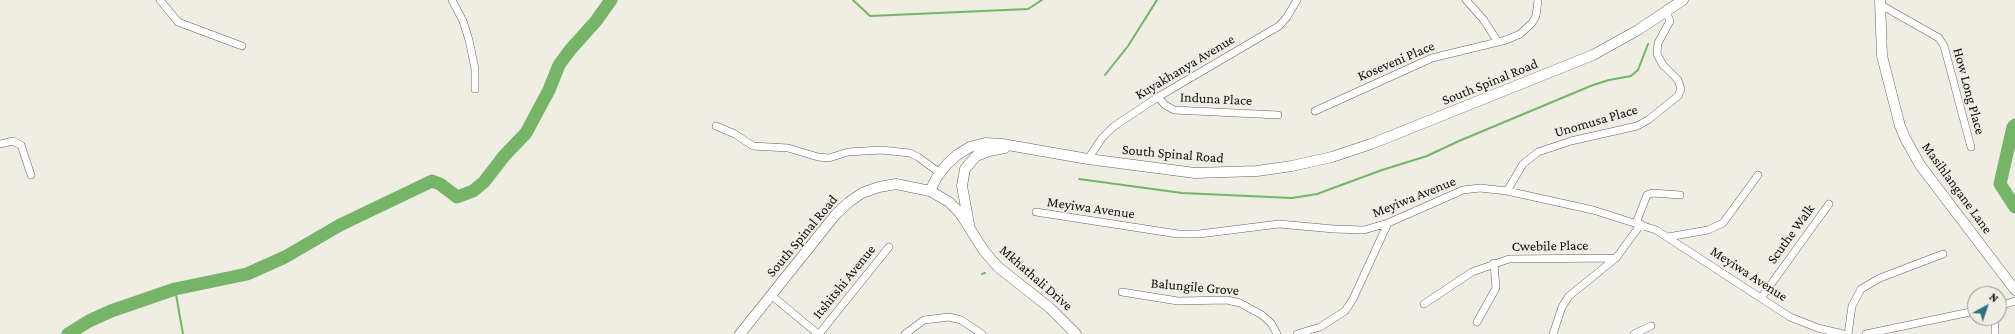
<!DOCTYPE html>
<html>
<head>
<meta charset="utf-8">
<style>
  body { margin:0 }
  #map { position:relative; width:2015px; height:334px; overflow:hidden; background:#f0ede4; font-family:"Crimson Pro",serif }
  canvas { display:block }
  .north { position:absolute; left:1967px; top:286px; width:40px; height:40px; box-sizing:border-box; background:#f0ede4; border:1px solid #95938c; border-radius:50%; rotate:40deg; font-size:11px; font-weight:700; line-height:16px; text-align:center; color:#0d0c09 }
  .north::after { content:''; display:block; margin:auto; width:14px; height:18px; background:#2d7281; clip-path:polygon(50% 0,100% 100%,50% 72%,0 100%) }
</style>
</head>
<body>
<div id="map">
<canvas width="2015" height="334"></canvas>
<div class="north">N</div>
</div>
<script>
const c = document.querySelector('canvas').getContext('2d');
c.lineJoin = 'round';
const toPath = rows => new Path2D(rows.map(r => 'M' + r).join(''));
function strokePath(path, color, width, dash) { c.strokeStyle = color; c.lineWidth = width; c.lineCap = dash ? 'butt' : 'round'; c.setLineDash(dash || []); c.stroke(path); }
function drawText(font, color, halo, rows, align = 'center') {
  c.font = font + ' "Crimson Pro",serif'; c.lineWidth = 3.5; c.setLineDash([]); c.textBaseline = 'middle'; c.strokeStyle = halo; c.fillStyle = color; for (const [text, x, y, turn = 0] of rows) {
    c.save(); c.translate(x, y); c.rotate((+turn || 0) * Math.PI / 180); c.textAlign = isNaN(turn) ? turn : align; if (halo) c.strokeText(text, 0, 0); c.fillText(text, 0, 0); c.restore();
  }
}
const stream = toPath([
  [853,0,870,16,1028,9,1042,0],
  [1105,75,1128,46,1157,0],
  [1079,179,1182,193,1292,198,1317,194,1382,170,1427,156,1459,141,1593,85,1609,80,1631,76,1638,70,1648,44],
  [982,274,985,273],
  [175,289,183,334]
]);
const river = toPath([
  [2015,125,2013,127,2000,184,2015,207],
  [68,334,89,321,111,311,175,289,247,274,285,257,340,225,432,181,440,184,457,197,473,191,484,182,504,156,526,133,549,90,559,65,570,50,596,21,611,0]
]);
const street = toPath([
  [160,0,178,22,242,46],
  [452,0,463,21,469,40,475,69,475,89],
  [1466,0,1483,19,1498,42],
  [1881,5,1939,38,1944,46,1971,147],
  [1158,97,1165,105,1174,110,1278,115],
  [1315,111,1432,58,1506,40,1520,34,1532,23,1536,16,1538,0],
  [716,126,735,134,753,146,788,148,818,157,829,158,848,152,881,150,910,153,918,157,940,173],
  [0,144,13,141,21,145,31,175],
  [1088,159,1102,138,1113,127,1158,97,1279,26,1287,17,1297,0],
  [1507,191,1523,164,1538,152,1571,141,1637,126,1648,120,1678,96,1681,89,1678,80,1663,65,1657,54,1658,43,1670,21,1666,12],
  [1036,212,1178,234,1199,234,1279,224,1334,229,1364,230,1388,223,1463,190,1480,188,1507,191,1593,210,1656,230,1790,317,1818,328,1843,334],
  [1636,223,1647,195,1652,193,1680,195],
  [1668,237,1708,230,1723,223,1758,175],
  [1122,292,1178,301,1227,300,1240,303,1262,315,1271,323,1277,334],
  [771,295,818,334],
  [1761,298,1829,204],
  [1424,304,1472,272,1509,259,1616,258],
  [1999,306,2015,301],
  [1477,322,1496,288,1494,263],
  [819,334,889,247],
  [905,334,924,320,949,317,961,320,982,334],
  [1297,334,1320,327,1345,311,1353,299,1388,223],
  [1553,334,1562,307,1569,296,1616,258,1641,224],
  [1634,334,1651,326],
  [1848,334,1852,306,1861,289,1880,278,1943,254],
  [1866,334,1975,311],
  [1995,334,1995,318]
]);
const secondary = toPath([
  [1880,0,1882,56,1900,126,1905,138,1920,165,2015,290],
  [930,191,949,202,960,213,984,251,998,267,1050,308,1076,334],
  [969,224,962,186,965,169,976,156,989,151,1005,148],
  [740,334,836,214,849,202,862,193,879,187,896,184,930,191,937,177,947,164,957,155,970,147,985,143,1002,144,1088,159,1195,173,1257,171,1292,166,1332,157,1371,144,1593,55,1638,30,1683,0]
]);
const streetNames = [
  ["Koseveni Place",1396,61,-23],
  ["Kuyakhanya Avenue",1185,67,-31],
  ["South Spinal Road",1490,82,-22],
  ["How Long Place",1969,91,75],
  ["Induna Place",1216,99,3],
  ["Unomusa Place",1596,121,-16],
  ["South Spinal Road",1173,154,5],
  ["Masihlangane Lane",1957,188,54],
  ["Meyiwa Avenue",1414,197,-22],
  ["Meyiwa Avenue",1091,208,8],
  ["Scuthe Walk",1791,234,-54],
  ["South Spinal Road",802,236,-50],
  ["Cwebile Place",1550,246,-1],
  ["Meyiwa Avenue",1749,274,33],
  ["Mkhathali Drive",1036,278,41],
  ["Itshitshi Avenue",844,282,-51],
  ["Balungile Grove",1195,287,5]
];
strokePath(stream, '#76b467', 2);
strokePath(river, '#76b467', 13);
strokePath(street, '#66635b', 8);
strokePath(secondary, '#66635b', 11);
strokePath(street, '#fff', 7);
strokePath(secondary, '#fff', 10);
drawText('14px', '#0d0c09', '#f0ede4', streetNames);
</script>
</body>
</html>
